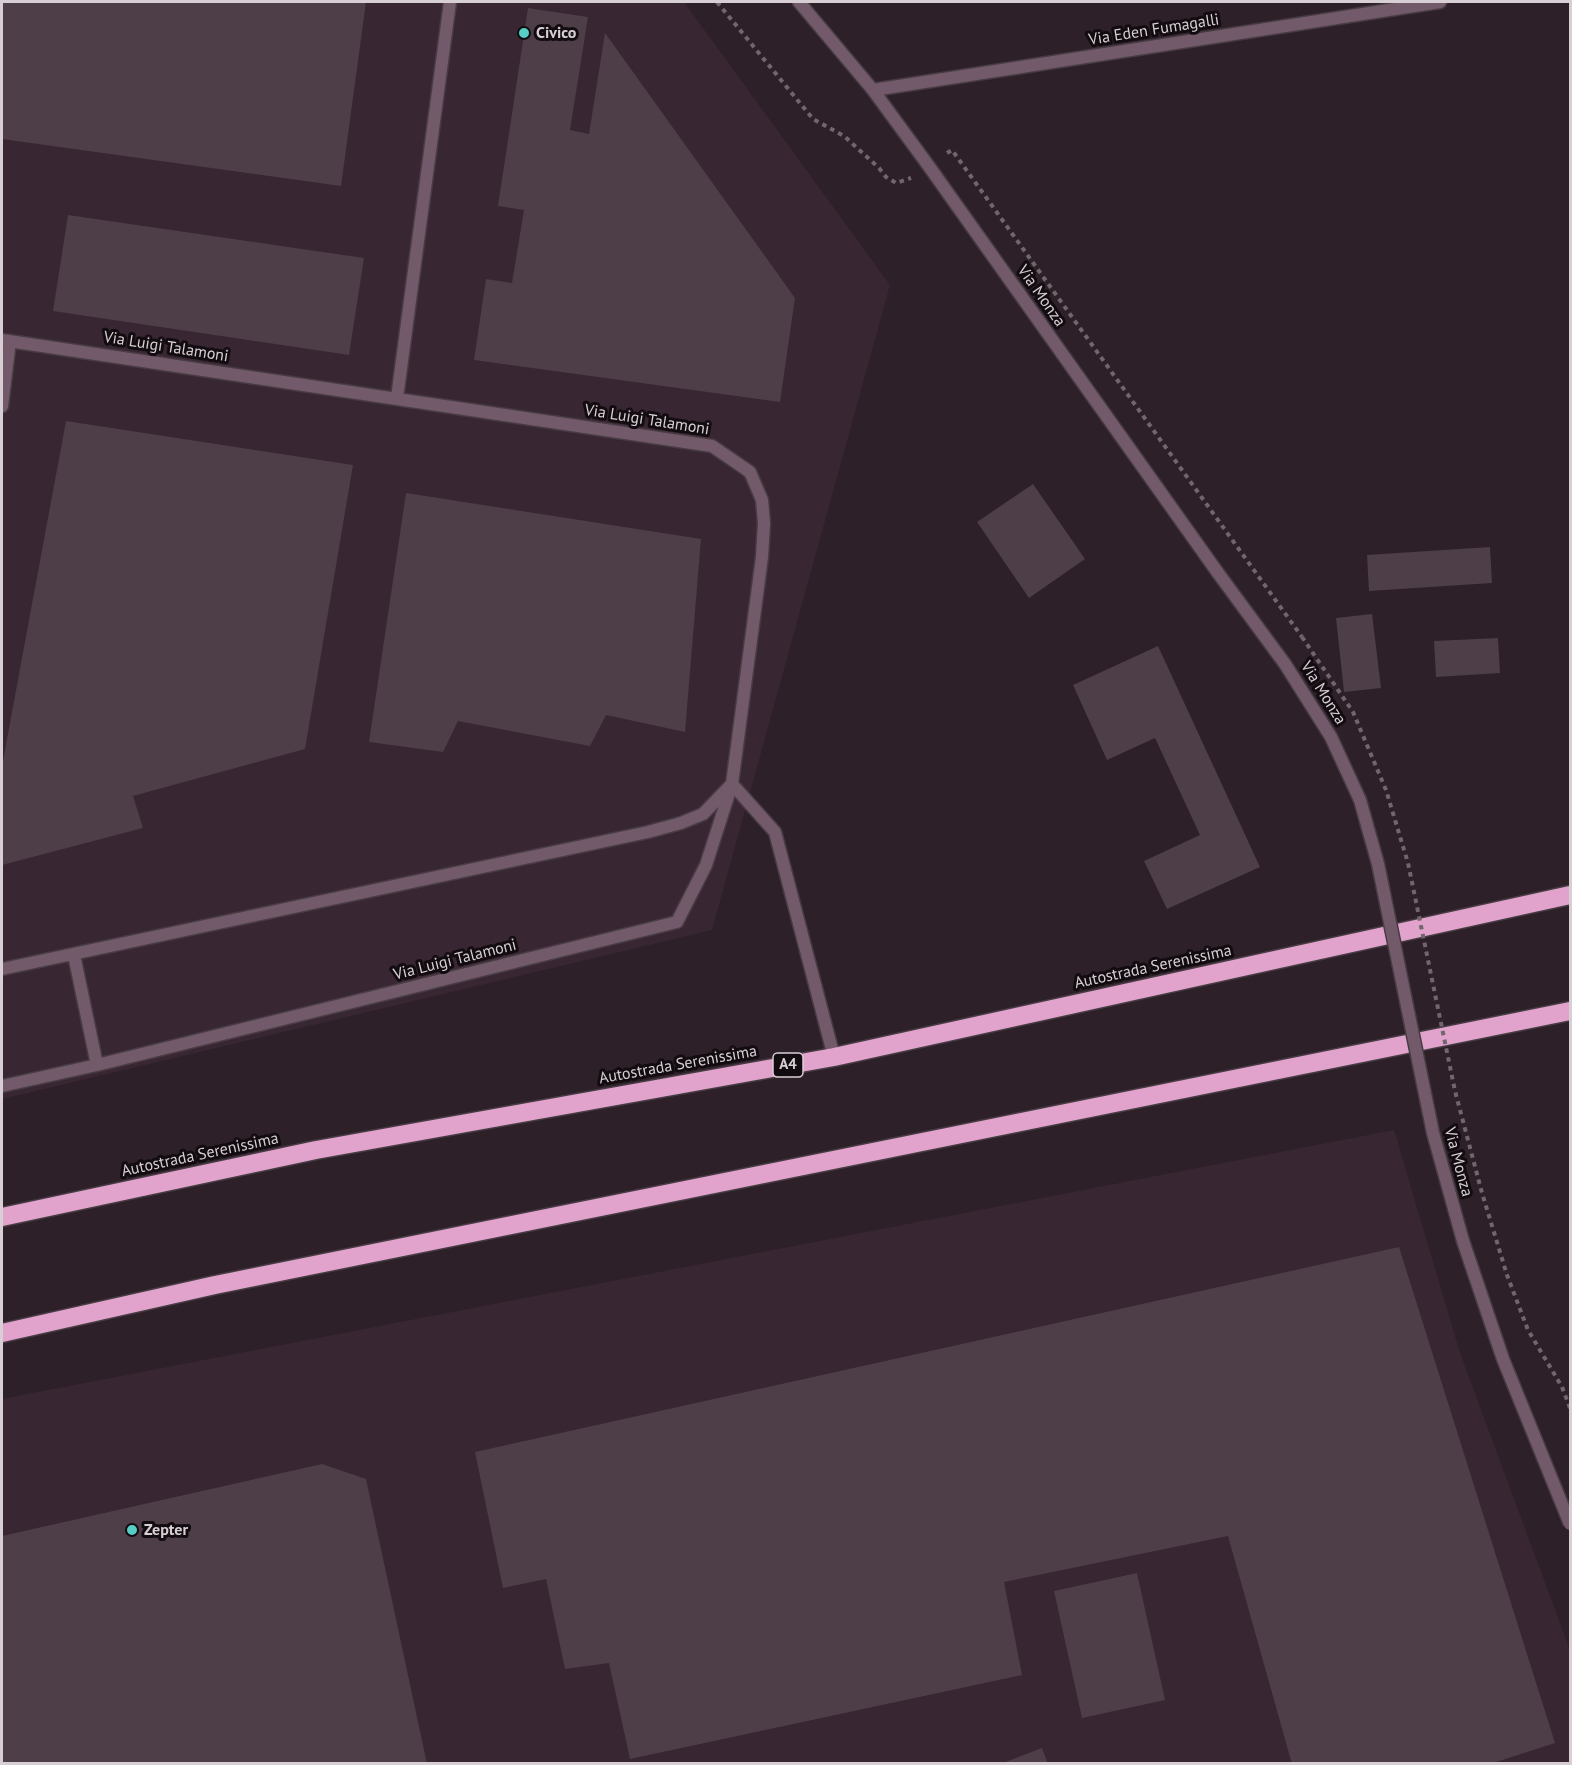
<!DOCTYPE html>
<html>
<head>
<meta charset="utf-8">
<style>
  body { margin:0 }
  #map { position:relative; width:1572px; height:1765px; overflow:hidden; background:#2d2029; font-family:"PT Sans",sans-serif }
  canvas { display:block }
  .frame { position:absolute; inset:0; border:3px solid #d8cfd4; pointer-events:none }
</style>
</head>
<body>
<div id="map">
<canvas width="1572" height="1765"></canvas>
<div class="frame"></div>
</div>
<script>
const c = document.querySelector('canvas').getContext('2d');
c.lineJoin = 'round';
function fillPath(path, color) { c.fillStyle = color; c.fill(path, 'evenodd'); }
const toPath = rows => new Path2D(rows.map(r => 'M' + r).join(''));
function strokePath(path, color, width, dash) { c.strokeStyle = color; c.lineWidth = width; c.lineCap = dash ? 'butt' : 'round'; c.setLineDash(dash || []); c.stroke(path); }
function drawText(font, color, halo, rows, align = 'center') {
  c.font = font + ' "PT Sans",sans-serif'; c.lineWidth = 6; c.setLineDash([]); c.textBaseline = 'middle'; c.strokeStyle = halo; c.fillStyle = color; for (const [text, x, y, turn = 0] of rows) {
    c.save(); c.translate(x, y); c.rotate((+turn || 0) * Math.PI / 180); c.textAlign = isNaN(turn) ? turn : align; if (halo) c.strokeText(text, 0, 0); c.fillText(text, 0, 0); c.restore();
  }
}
const built = toPath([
  [2,2,684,2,890,285,712,930,2,1099],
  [1394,1130,1460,1353,1570,1650,1570,1763,2,1764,2,1399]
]);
const building = toPath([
  [2,2,366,2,341,186,2,139],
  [528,8,588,17,570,130,589,134,605,33,795,298,780,402,474,360,486,279,512,283,524,210,498,206],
  [68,215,364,258,349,355,53,311],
  [66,421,353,465,305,749,133,796,143,828,2,865,2,766],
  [1033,484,1085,559,1029,598,977,522],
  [406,493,701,539,685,732,606,715,590,746,458,721,443,752,369,742],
  [1490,547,1492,583,1369,591,1367,555],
  [1372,614,1381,688,1344,692,1336,618],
  [1498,638,1500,673,1436,677,1434,641],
  [1158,646,1260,867,1167,909,1144,861,1200,835,1155,738,1107,760,1073,685],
  [1399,1247,1555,1743,1490,1764,1292,1764,1228,1536,1004,1582,1022,1675,630,1759,609,1663,565,1669,546,1579,503,1588,475,1452],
  [322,1464,366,1479,427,1764,2,1764,2,1536],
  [1137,1573,1165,1700,1082,1718,1054,1591],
  [1042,1748,1048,1764,1003,1764,1003,1763]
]);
const path = toPath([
  [717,2,813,119,844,136,879,168,886,177,896,183,911,178],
  [947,153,952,150,1302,637],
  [1562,1387,1570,1408]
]);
const service = toPath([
  [873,90,1440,2],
  [732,784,775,832,834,1057]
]);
const minor = toPath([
  [2,340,712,446,750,472,762,500,764,523,762,557,732,784,706,865,677,922,97,1065,2,1086],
  [397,398,450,2],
  [2,406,10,341],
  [74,955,97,1065],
  [2,969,648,832,681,823,703,814,730,786]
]);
const tertiary = toPath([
  [799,2,873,90,928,165,1218,573]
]);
const motorway = toPath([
  [2,1217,316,1150,834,1057,1570,895],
  [2,1333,215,1285,1570,1011]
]);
const pathBridge = toPath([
  [1302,637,1353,712,1386,790,1408,863,1455,1091,1482,1193,1507,1275,1528,1330,1562,1387]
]);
const tertiaryBridge = toPath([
  [1218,573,1285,664,1331,737,1360,800,1378,864,1433,1133,1463,1241,1503,1359,1570,1524]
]);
const markers = [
  [524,33,6,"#55cec6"],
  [132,1530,6,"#55cec6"]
];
const shields = [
  [788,1065,30]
];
const shieldNames = [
  ["A4",788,1065]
];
const streetNames = [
  ["Via Eden Fumagalli",1154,30,-9],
  ["Via Monza",1041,296,55],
  ["Via Luigi Talamoni",166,347,9],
  ["Via Luigi Talamoni",647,420,9],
  ["Via Monza",1323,693,58],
  ["Via Luigi Talamoni",455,960,-14],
  ["Autostrada Serenissima",1153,967,-12],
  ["Autostrada Serenissima",678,1065,-10],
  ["Autostrada Serenissima",200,1155,-12],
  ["Via Monza",1458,1162,75]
];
const poiNames = [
  ["Civico",536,33],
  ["Zepter",144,1530]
];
fillPath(built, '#392633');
fillPath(building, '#4d3e48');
strokePath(service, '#483c44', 15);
strokePath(minor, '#483c44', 15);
strokePath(tertiary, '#483c44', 15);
strokePath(motorway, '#483c44', 21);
strokePath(path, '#72666e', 4, [4.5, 4.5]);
strokePath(service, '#735a6a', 12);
strokePath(minor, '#735a6a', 12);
strokePath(tertiary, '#735a6a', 12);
strokePath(motorway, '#e1a3cc', 18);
strokePath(tertiaryBridge, '#483c44', 15, []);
strokePath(pathBridge, '#72666e', 4, [4.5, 4.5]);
strokePath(tertiaryBridge, '#735a6a', 12);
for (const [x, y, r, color] of markers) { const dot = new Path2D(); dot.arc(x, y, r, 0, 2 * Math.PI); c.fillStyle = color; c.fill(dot); strokePath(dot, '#120c10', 2); }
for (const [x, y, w] of shields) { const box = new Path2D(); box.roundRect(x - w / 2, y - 12, w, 24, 4.5); c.fillStyle = '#120c10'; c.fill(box); strokePath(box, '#d8cfd4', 1.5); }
drawText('bold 15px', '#d8cfd4', null, shieldNames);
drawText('16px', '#d8cfd4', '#120c10', streetNames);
drawText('bold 16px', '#d8cfd4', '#120c10', poiNames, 'left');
</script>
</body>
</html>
